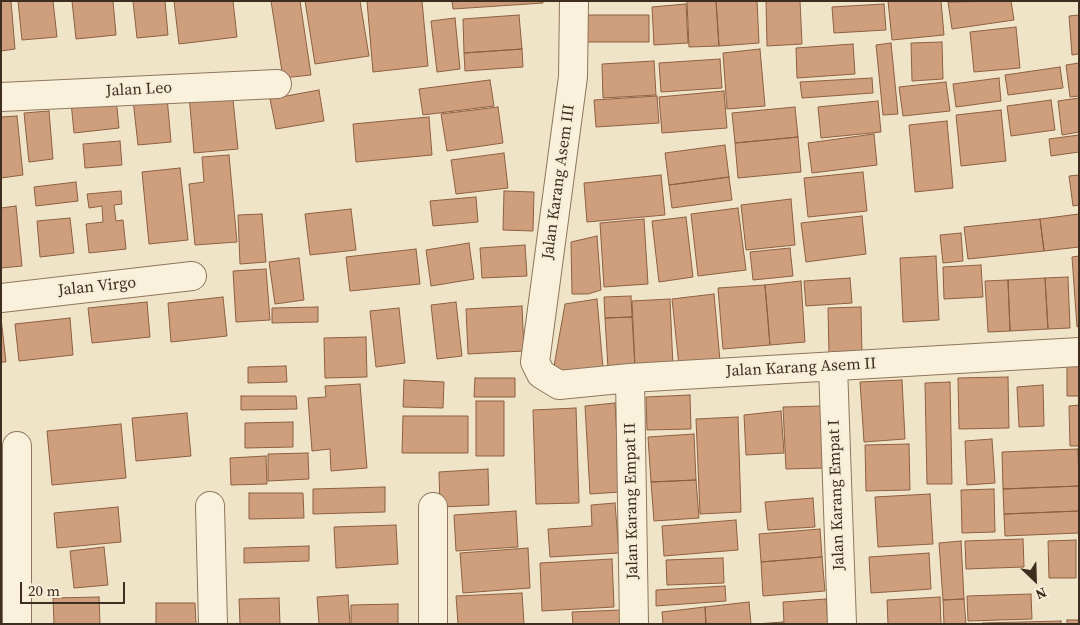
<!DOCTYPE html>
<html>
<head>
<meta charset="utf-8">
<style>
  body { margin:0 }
  #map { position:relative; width:1080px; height:625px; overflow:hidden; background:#f0e4c8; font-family:"Source Serif 4",serif }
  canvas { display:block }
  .frame { position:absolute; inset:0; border:2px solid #3d2e20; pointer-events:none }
  .north { position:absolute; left:1010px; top:555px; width:50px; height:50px; -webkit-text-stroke:4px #f7eed8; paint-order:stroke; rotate:156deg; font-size:14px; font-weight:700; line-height:20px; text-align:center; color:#3d2e20 }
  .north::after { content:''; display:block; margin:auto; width:18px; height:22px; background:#3d2e20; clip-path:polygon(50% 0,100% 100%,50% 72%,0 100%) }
  .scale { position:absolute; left:20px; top:582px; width:105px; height:22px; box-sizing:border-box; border:2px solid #3d2e20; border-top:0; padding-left:6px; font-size:15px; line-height:18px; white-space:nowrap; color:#3d2e20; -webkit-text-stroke:4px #f7eed8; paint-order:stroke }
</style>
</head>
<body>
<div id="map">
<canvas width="1080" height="625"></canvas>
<div class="frame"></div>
<div class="north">N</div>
<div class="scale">20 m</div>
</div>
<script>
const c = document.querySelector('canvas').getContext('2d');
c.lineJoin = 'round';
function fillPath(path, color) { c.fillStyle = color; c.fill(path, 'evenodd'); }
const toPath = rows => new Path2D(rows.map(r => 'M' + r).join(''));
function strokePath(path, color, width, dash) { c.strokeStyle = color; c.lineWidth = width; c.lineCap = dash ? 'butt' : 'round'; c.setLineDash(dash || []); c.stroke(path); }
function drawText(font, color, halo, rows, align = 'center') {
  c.font = font + ' "Source Serif 4",serif'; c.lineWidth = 5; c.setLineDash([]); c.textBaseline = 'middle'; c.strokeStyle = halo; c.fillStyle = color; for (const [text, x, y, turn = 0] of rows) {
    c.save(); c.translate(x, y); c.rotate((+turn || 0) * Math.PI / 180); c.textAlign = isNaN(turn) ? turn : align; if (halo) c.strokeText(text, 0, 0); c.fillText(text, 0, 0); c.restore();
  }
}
const building = toPath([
  [1,1,11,1,15,49,1,51,1,1],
  [18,1,53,1,57,37,22,40,18,1],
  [72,1,113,1,116,35,76,39,72,1],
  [133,1,165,1,168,35,137,38,133,1],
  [174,1,233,1,237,37,179,44,174,1],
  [271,1,300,1,311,75,283,78,271,1],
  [305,1,360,1,369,56,315,64,305,1],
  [367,1,422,1,428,66,373,72,367,1],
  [452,1,543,1,543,3,453,9,452,1],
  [687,1,716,1,719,46,689,47,687,1],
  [716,1,757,1,759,43,719,46,716,1],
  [766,1,800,1,802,44,767,46,766,1],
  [888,1,941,1,944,35,892,40,888,1],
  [1011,1,1014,20,952,29,948,2,1011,1],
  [686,4,688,43,654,45,652,7,686,4],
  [884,4,886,30,834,33,832,7,884,4],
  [519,15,522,49,464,53,463,19,519,15],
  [578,15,649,15,649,42,577,42,578,15],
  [1079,15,1079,54,1072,55,1069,16,1079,15],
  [455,18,460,69,437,72,431,21,455,18],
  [1016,27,1020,68,974,72,970,32,1016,27],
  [942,42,943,79,912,81,911,43,942,42],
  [891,43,898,114,883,115,876,45,891,43],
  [853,44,855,74,797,78,796,48,853,44],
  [522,49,523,67,465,71,464,53,522,49],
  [760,49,765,106,727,109,723,53,760,49],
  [720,59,722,88,661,92,659,63,720,59],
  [654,61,656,95,603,98,602,64,654,61],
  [1079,63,1079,96,1070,97,1066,65,1079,63],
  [1060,67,1063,88,1008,95,1005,75,1060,67],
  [872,78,873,93,802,98,800,82,872,78],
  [999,78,1001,101,956,107,953,84,999,78],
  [490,80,494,106,423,115,419,89,490,80],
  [946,82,950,111,903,116,899,87,946,82],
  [232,90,238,149,194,153,189,95,232,90],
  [319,90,324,121,276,129,270,99,319,90],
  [724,91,727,128,662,133,659,97,724,91],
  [657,96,659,123,596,127,594,100,657,96],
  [167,97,171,142,138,145,133,100,167,97],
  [116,98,119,128,74,133,71,102,116,98],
  [1079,98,1079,132,1062,135,1058,101,1079,98],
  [1051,100,1055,130,1011,136,1007,106,1051,100],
  [878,101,881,132,821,138,818,107,878,101],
  [498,107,503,143,447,151,441,114,498,107],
  [795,107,798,137,735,143,732,113,795,107],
  [1001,110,1006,161,961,166,956,115,1001,110],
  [49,111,53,159,29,162,24,113,49,111],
  [17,116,23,175,1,178,1,117,17,116],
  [429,117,432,155,356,162,353,124,429,117],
  [947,121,953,188,915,192,909,125,947,121],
  [874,134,877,165,812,173,808,143,874,134],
  [1079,135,1079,152,1051,156,1049,139,1079,135],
  [798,137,801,172,738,178,735,143,798,137],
  [120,141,122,165,85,168,83,144,120,141],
  [725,145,729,177,669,185,665,153,725,145],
  [504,153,508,188,456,194,451,160,504,153],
  [229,155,237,242,195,245,189,184,204,182,202,157,229,155],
  [180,168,188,240,149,244,142,172,180,168],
  [863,172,867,211,808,217,804,178,863,172],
  [661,175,665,215,587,222,584,183,661,175],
  [1079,175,1079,205,1073,206,1069,176,1079,175],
  [729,177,732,200,672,208,669,185,729,177],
  [76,182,78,201,36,206,34,187,76,182],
  [121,191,122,204,114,205,116,221,123,220,126,249,89,253,86,224,103,222,102,206,89,208,87,194,121,191],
  [504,191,534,192,533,231,503,230,504,191],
  [476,197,478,222,433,226,430,201,476,197],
  [791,199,795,245,746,250,741,205,791,199],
  [16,206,22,266,1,268,1,208,16,206],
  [738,208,746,270,698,276,691,214,738,208],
  [351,209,356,250,310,255,305,214,351,209],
  [262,214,266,262,240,264,238,215,262,214],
  [1079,214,1079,247,1044,251,1040,219,1079,214],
  [862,216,866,254,806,262,801,223,862,216],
  [686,217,693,277,659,282,652,221,686,217],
  [70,218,74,253,40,257,37,221,70,218],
  [644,219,648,284,604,287,600,223,644,219],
  [1040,219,1044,251,968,259,964,227,1040,219],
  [961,233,963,261,943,263,940,235,961,233],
  [597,236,601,290,588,294,572,294,571,242,597,236],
  [469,243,474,279,431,286,426,250,469,243],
  [525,245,527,276,482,278,480,248,525,245],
  [790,248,793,276,753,280,750,252,790,248],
  [416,249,420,284,350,291,346,257,416,249],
  [936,256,939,320,903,322,900,258,936,256],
  [1079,256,1079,326,1077,327,1072,257,1079,256],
  [299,258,304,300,275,304,269,262,299,258],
  [981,265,983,297,944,299,943,267,981,265],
  [266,269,270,320,236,322,233,271,266,269],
  [1068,277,1070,328,1048,329,1045,278,1068,277],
  [850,278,852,303,806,306,804,281,850,278],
  [1045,278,1048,329,1010,331,1008,280,1045,278],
  [1008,280,1010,331,988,332,985,281,1008,280],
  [801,281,805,342,770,345,765,285,801,281],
  [765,285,770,345,723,349,718,288,765,285],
  [714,294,720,361,679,366,672,299,714,294],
  [631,296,632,317,605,318,604,297,631,296],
  [223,297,227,336,171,342,168,303,223,297],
  [597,299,603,368,553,372,565,304,597,299],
  [670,299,673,367,635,368,632,301,670,299],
  [147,302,150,337,92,343,88,308,147,302],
  [456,302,462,356,437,359,431,305,456,302],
  [522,306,524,351,468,354,466,309,522,306],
  [318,307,318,322,272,323,272,308,318,307],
  [861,307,862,354,829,354,828,308,861,307],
  [399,308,405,363,376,367,370,311,399,308],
  [632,317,635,366,608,368,605,318,632,317],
  [1,318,6,362,1,362,1,318],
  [70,318,73,355,19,361,15,324,70,318],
  [366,337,367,377,325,378,324,338,366,337],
  [1067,361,1079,361,1079,396,1067,396,1067,361],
  [286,366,287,382,248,383,248,367,286,366],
  [1008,377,1009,428,959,429,958,378,1008,377],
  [475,378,515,378,515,397,474,397,475,378],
  [404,380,444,382,443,408,403,407,404,380],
  [902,380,905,439,864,442,860,382,902,380],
  [950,382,952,484,927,484,925,383,950,382],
  [360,384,367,468,331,471,330,449,312,451,308,398,326,397,325,386,360,384],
  [1043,385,1044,426,1019,427,1017,387,1043,385],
  [690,395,691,429,647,430,646,397,690,395],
  [241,396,296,396,297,409,241,410,241,396],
  [476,401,504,401,504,456,476,456,476,401],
  [615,403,620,492,590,494,585,406,615,403],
  [1079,405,1079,446,1070,446,1069,406,1079,405],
  [822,406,824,468,786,469,783,407,822,406],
  [576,408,579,503,536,504,533,410,576,408],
  [781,411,784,453,746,455,744,415,781,411],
  [187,413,191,456,136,461,132,418,187,413],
  [403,416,468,416,468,453,402,453,403,416],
  [738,417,741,512,700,514,696,419,738,417],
  [293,422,293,447,245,448,245,423,293,422],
  [121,424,126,478,52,485,47,431,121,424],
  [694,434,696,480,651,482,648,437,694,434],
  [992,439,995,483,967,485,965,441,992,439],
  [909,444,910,490,866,491,865,445,909,444],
  [1078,449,1079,486,1003,489,1002,452,1078,449],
  [308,453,309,479,268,481,268,454,308,453],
  [266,456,267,484,231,485,230,458,266,456],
  [488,469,489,505,440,507,439,472,488,469],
  [696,480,699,518,654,521,651,482,696,480],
  [1079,486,1079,511,1004,514,1003,489,1079,486],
  [385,487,385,512,313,514,313,489,385,487],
  [994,489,995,532,962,533,961,490,994,489],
  [249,493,303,493,304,518,249,519,249,493],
  [930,494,933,544,878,547,875,497,930,494],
  [813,498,815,527,768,530,765,502,813,498],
  [615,503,619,553,550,557,548,529,592,526,591,505,615,503],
  [118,507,121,542,57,548,54,513,118,507],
  [516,511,518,547,456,551,454,515,516,511],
  [1079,511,1079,533,1005,536,1004,514,1079,511],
  [736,520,738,550,664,556,662,526,736,520],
  [396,525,398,564,336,568,334,527,396,525],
  [820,529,822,557,761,562,759,534,820,529],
  [1023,539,1024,567,966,569,965,541,1023,539],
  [1076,540,1076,578,1049,578,1048,541,1076,540],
  [961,541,964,599,943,600,939,543,961,541],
  [309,546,309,561,244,563,244,548,309,546],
  [104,547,108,585,74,588,70,551,104,547],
  [528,548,530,588,463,593,460,553,528,548],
  [929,553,931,589,871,593,869,557,929,553],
  [822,557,825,591,763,596,761,562,822,557],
  [723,558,724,583,667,585,666,560,723,558],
  [612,559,614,607,542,611,540,563,612,559],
  [725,586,726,601,656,606,656,590,725,586],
  [522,593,524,624,458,624,456,596,522,593],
  [1031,594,1032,619,968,621,967,596,1031,594],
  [348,595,350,624,319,624,317,597,348,595],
  [99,597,100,624,54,624,53,598,99,597],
  [940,597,941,624,888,624,887,600,940,597],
  [279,598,280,624,240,624,239,599,279,598],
  [826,599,828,624,784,624,783,602,826,599],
  [964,599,966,624,944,624,943,600,964,599],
  [749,602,751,624,706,624,705,607,749,602],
  [156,603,195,603,196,624,156,624,156,603],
  [398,604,398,624,351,624,351,605,398,604],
  [705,607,706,624,663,624,662,612,705,607],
  [621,610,622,624,573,624,572,612,621,610],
  [1067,620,1079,620,1079,624,1067,624,1067,620],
  [1061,621,1061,624,982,624,982,623,1061,621],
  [783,622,783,624,756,624,783,622]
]);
const street = toPath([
  [574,1,573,77,535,362,541,374,559,385,630,378,1079,352],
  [1,97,277,84],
  [1,298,192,276],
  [833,366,842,624],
  [630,378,634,624],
  [210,506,213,624],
  [17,624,17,446],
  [433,624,433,507]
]);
const streetNames = [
  ["Jalan Leo",139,90,-3],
  ["Jalan Karang Asem III",559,182,-82],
  ["Jalan Virgo",97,287,-6],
  ["Jalan Karang Asem II",801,368,-3],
  ["Jalan Karang Empat I",837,495,-92],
  ["Jalan Karang Empat II",632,501,-91]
];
fillPath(building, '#cf9f7d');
strokePath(building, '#8d5f41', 1);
strokePath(street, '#8d765c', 30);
strokePath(street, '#faf1dc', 28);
drawText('16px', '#3d2e20', '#f7eed8', streetNames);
</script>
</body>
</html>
